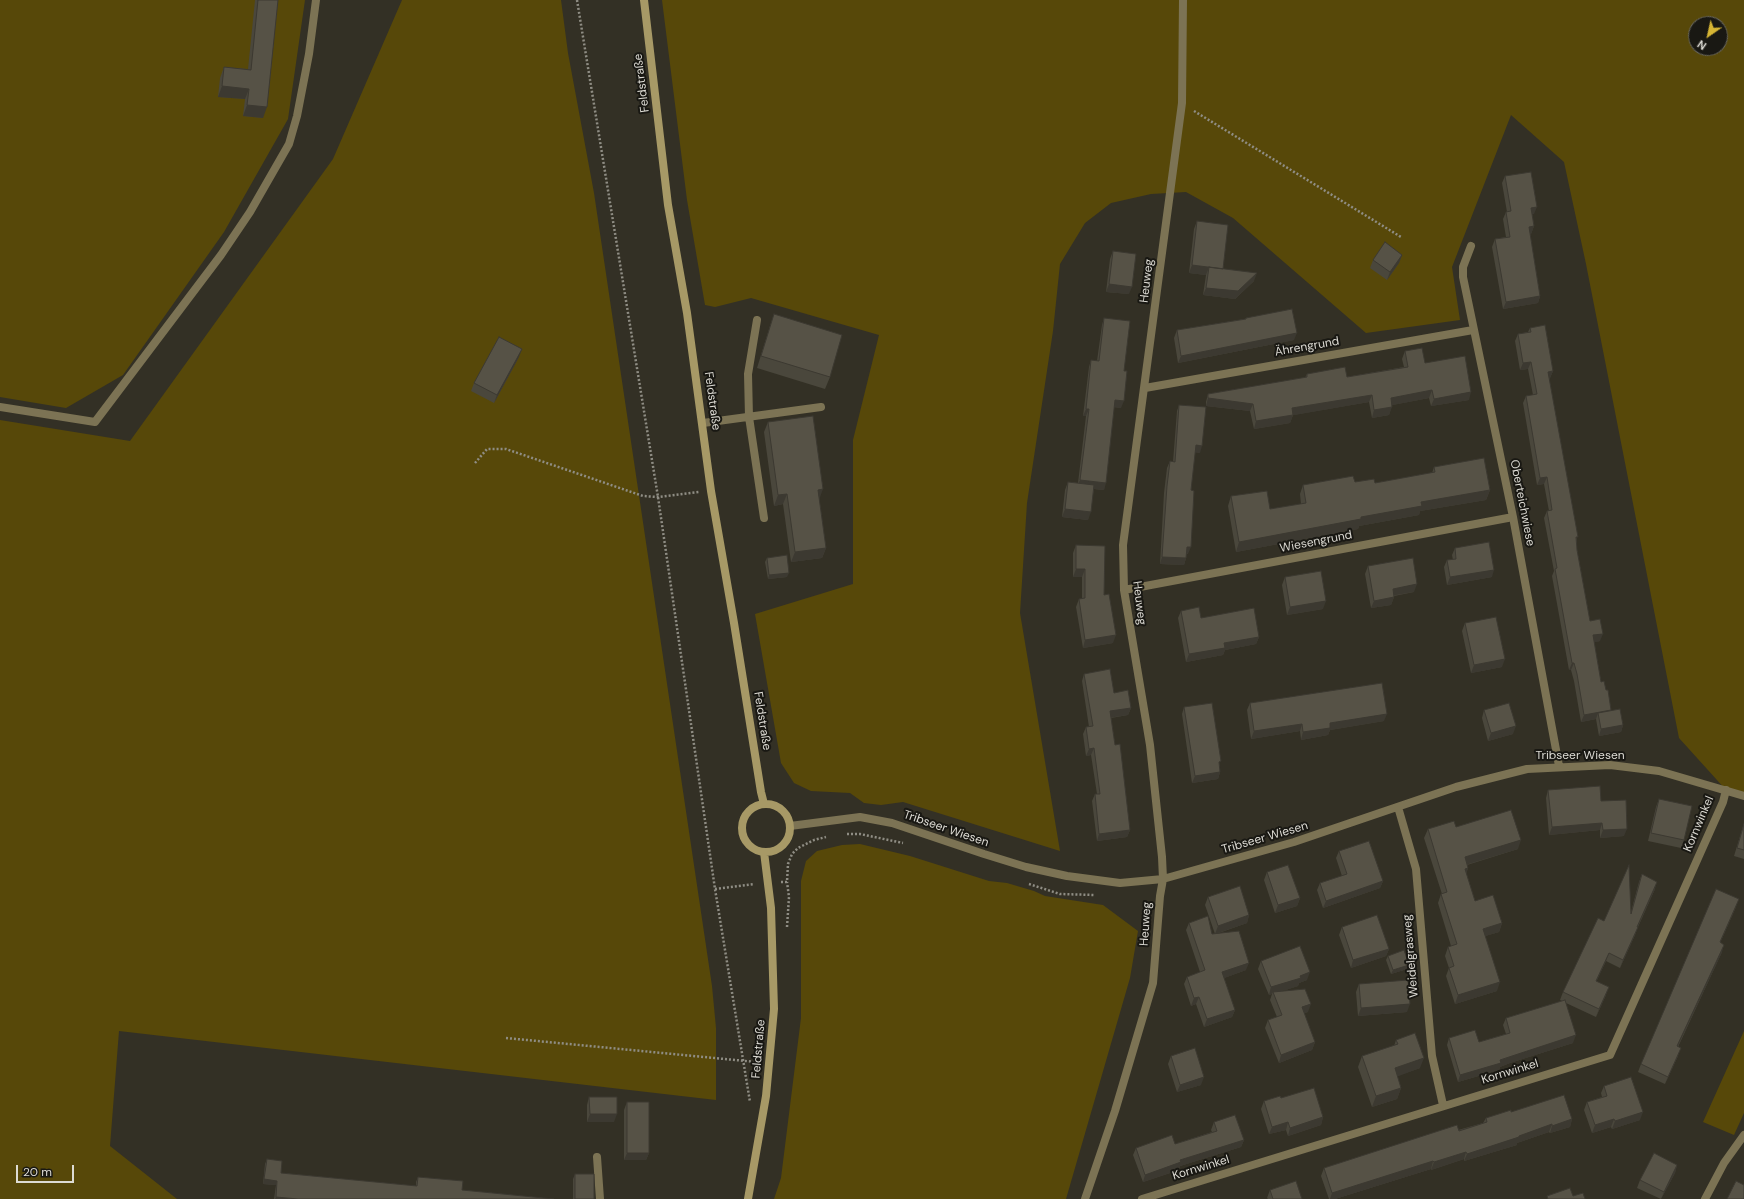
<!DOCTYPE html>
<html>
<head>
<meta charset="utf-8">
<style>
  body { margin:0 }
  #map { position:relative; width:1744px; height:1199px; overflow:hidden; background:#333025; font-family:"DM Sans",sans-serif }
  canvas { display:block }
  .north { position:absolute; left:1688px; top:16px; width:40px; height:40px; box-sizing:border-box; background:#191813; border:1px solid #676660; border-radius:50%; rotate:214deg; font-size:11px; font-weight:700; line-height:16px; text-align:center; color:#dddbd4 }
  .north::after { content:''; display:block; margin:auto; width:14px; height:18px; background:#d6b534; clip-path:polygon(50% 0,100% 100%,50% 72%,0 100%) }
  .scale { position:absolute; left:16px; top:1165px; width:58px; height:18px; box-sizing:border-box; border:2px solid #dddbd4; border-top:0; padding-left:5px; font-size:12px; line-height:14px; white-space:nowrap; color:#dddbd4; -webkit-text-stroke:3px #191813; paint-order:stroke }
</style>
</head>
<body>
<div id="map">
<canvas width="1744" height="1199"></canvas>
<div class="north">N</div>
<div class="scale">20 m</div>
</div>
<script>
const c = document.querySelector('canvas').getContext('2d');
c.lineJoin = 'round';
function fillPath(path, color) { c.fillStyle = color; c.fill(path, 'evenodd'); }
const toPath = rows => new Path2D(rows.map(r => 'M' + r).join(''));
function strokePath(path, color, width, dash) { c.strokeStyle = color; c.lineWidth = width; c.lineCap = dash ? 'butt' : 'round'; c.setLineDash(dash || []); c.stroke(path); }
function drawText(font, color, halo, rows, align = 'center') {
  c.font = font + ' "DM Sans",sans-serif'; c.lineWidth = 4; c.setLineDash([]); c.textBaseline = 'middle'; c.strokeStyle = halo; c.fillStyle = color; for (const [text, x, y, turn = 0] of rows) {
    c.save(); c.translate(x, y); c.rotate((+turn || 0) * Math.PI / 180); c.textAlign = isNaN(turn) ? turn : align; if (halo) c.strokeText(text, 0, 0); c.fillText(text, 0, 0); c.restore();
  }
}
const green = toPath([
  [0,0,305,0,288,119,224,232,123,375,66,408,0,397],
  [402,0,561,0,568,53,594,193,712,986,716,1028,716,1100,119,1031,110,1146,177,1199,0,1199,0,420,130,441,333,159],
  [662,0,1744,0,1744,796,1726,790,1679,738,1586,264,1564,162,1511,115,1452,267,1460,320,1366,333,1233,218,1186,192,1151,194,1111,203,1085,223,1060,264,1053,331,1027,503,1020,613,1060,851,903,802,881,805,864,803,850,793,811,791,794,783,781,763,755,614,853,584,853,440,879,335,751,298,715,307,705,305,687,200],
  [1696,24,1720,24,1720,48,1696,48],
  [860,844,910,856,989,881,1007,883,1034,891,1045,896,1103,905,1138,931,1130,978,1066,1199,774,1199,781,1178,801,1018,801,881,806,861,817,851,842,845],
  [1744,1031,1744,1113,1734,1135,1703,1122]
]);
const path = toPath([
  [577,0,658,497,715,889,750,1102],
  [1194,111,1401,237],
  [475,463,487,449,506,449,643,496,658,497,699,492],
  [847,834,860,834,903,843],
  [781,882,787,882,788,864,792,854,798,848,814,840,826,837],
  [1029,884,1060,894,1095,895],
  [715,889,754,884],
  [787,927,789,897,787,882],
  [506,1038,756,1062]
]);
const lane = toPath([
  [757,320,748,374,749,417,764,518],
  [0,407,95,422,221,255,250,212,289,144,297,116,309,54,316,0],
  [703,423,821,407]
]);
const street = toPath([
  [1471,246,1463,267,1463,277,1513,517,1559,766],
  [1145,388,1473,330],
  [1124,590,1513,517],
  [1398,807,1416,869,1432,1056,1443,1105],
  [790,826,860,817,892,823,984,854,1026,867,1067,876,1120,883,1163,879,1294,842,1456,787,1527,769,1610,765,1659,771,1744,796],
  [597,1157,600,1199],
  [1085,1199,1115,1111,1153,983,1160,896,1163,879,1162,857,1150,745,1124,590,1123,545,1182,103,1183,0],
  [1142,1199,1610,1055,1723,802,1726,790],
  [1705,1199,1724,1163,1744,1135]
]);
const secondary = toPath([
  [644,0,668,205,687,313,711,491,734,623,761,792,764,804],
  '742 828a24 24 0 1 1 48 0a24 24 0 1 1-48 0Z',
  [748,1199,766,1096,774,1009,771,908,764,852]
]);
const wall = toPath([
  [255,0,278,0,263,118,243,116,245,99,218,97,220,78,224,67,248,69],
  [1505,176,1534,214,1532,214,1534,226,1531,234,1530,234,1540,296,1538,303,1503,309,1492,247,1495,239,1506,237,1503,219,1506,212,1507,212,1502,183],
  [1197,221,1222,269,1254,281,1235,299,1203,295,1206,275,1189,273,1194,229],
  [1113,251,1129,294,1106,292,1110,259],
  [1402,255,1399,263,1387,280,1370,268,1373,260],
  [774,314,830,377,825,389,757,368,770,326],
  [1104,318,1124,371,1121,408,1114,407,1104,490,1094,489,1088,520,1062,517,1065,490,1068,482,1078,483,1086,416,1083,416,1089,367,1091,360,1097,361,1102,325],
  [1246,318,1294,340,1178,363,1174,338,1177,330,1245,319],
  [1530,328,1553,371,1550,378,1549,379,1577,541,1577,550,1590,621,1600,641,1594,642,1601,682,1606,690,1611,710,1623,725,1621,732,1599,736,1596,719,1581,722,1574,681,1571,670,1569,670,1552,576,1554,571,1544,518,1547,511,1549,511,1544,484,1537,485,1523,403,1526,396,1533,395,1528,369,1520,370,1515,341,1518,334,1528,332],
  [1405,351,1425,363,1469,400,1431,406,1429,398,1392,405,1389,415,1372,418,1369,402,1293,415,1290,423,1254,429,1250,411,1206,406,1206,402,1208,394,1305,378,1307,374,1347,377,1404,367,1402,359],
  [519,357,494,403,471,391,474,383],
  [1179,405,1200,453,1195,452,1191,490,1188,554,1186,554,1186,558,1184,565,1160,564,1164,493,1167,468,1170,461,1173,462,1177,411],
  [768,422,819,499,826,548,822,558,791,562,783,504,774,506,764,432],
  [1434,467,1490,490,1486,500,1420,511,1419,515,1359,526,1358,529,1236,552,1228,506,1231,496,1270,509,1301,504,1300,494,1303,485,1355,482,1375,483,1432,473],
  [1076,545,1104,595,1113,643,1083,648,1076,607,1079,599,1082,599,1082,577,1073,577,1073,553],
  [1455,548,1492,577,1447,585,1444,567,1447,560,1453,560,1452,555],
  [767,558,787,577,768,579,765,562],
  [1368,566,1414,592,1394,596,1394,597,1391,605,1371,608,1365,574],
  [1285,577,1323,609,1287,615,1282,585],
  [1181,611,1201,618,1259,637,1256,644,1225,650,1223,655,1186,662,1178,618],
  [1465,623,1502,667,1471,673,1462,631],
  [1084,674,1114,693,1131,708,1128,715,1111,718,1115,745,1130,830,1127,837,1097,841,1092,801,1095,794,1097,794,1091,755,1086,756,1083,734,1086,727,1089,727,1082,681],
  [1250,703,1384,721,1330,730,1328,735,1301,740,1300,731,1251,739,1247,710],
  [1184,707,1220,766,1220,772,1218,779,1192,783,1182,714],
  [1484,710,1513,734,1488,741,1482,718],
  [1548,790,1601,801,1624,836,1600,838,1600,830,1549,835,1546,798],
  [1659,799,1684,840,1681,848,1648,841,1656,807],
  [1744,823,1744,859,1734,856],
  [1456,827,1518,849,1467,865,1468,868,1466,874,1475,901,1502,923,1499,932,1485,936,1497,991,1455,1004,1446,976,1449,968,1445,956,1448,947,1451,946,1438,903,1441,894,1442,894,1424,838,1428,829],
  [1339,851,1383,881,1380,888,1323,908,1317,890,1320,883,1342,876,1336,858],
  [1267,872,1300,898,1297,906,1275,913,1264,880],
  [1642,874,1655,889,1638,927,1635,935,1620,968,1606,961,1596,982,1606,995,1596,1017,1566,1003,1573,1043,1510,1063,1500,1067,1499,1070,1458,1082,1447,1045,1449,1038,1479,1042,1506,1034,1503,1025,1506,1018,1562,1001,1560,1000,1563,992,1604,921,1631,912,1639,882],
  [1208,897,1249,915,1247,923,1216,934,1246,970,1224,978,1235,1010,1232,1017,1204,1027,1196,1004,1191,1006,1184,984,1187,977,1200,972,1186,930,1189,923,1212,934,1215,934,1205,905],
  [1736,907,1720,943,1722,952,1678,1047,1678,1056,1665,1084,1638,1072,1641,1064],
  [1342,927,1389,949,1386,956,1351,968,1339,935],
  [1388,956,1409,965,1407,969,1391,974,1386,960],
  [1261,961,1307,980,1299,983,1298,986,1282,991,1308,1012,1304,1013,1315,1042,1312,1050,1279,1063,1265,1028,1268,1020,1277,1017,1270,1000,1272,994,1269,995,1258,969],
  [1359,984,1407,1012,1358,1016,1356,992],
  [1396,1040,1420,1068,1397,1076,1401,1088,1397,1099,1372,1107,1358,1067,1362,1056,1394,1046],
  [1171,1056,1201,1085,1177,1092,1168,1064],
  [1604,1086,1640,1120,1612,1129,1611,1127,1592,1133,1584,1110,1587,1102,1602,1097,1601,1093],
  [589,1097,614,1122,587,1122,587,1105],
  [1281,1098,1323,1117,1321,1125,1288,1136,1286,1130,1269,1134,1261,1109,1264,1101],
  [627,1102,649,1153,646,1160,624,1160,624,1110],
  [1511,1112,1572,1119,1570,1127,1550,1133,1549,1132,1517,1143,1517,1145,1464,1161,1464,1159,1431,1170,1431,1169,1335,1199,1329,1199,1321,1176,1324,1168,1483,1123,1486,1118],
  [1214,1122,1244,1140,1241,1147,1180,1166,1179,1170,1143,1182,1133,1155,1136,1148,1175,1144,1212,1132,1211,1130],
  [267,1159,281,1173,416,1186,416,1182,418,1177,462,1190,554,1199,274,1199,276,1185,263,1184,265,1164],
  [1677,1165,1675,1173,1661,1199,1637,1188,1640,1180],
  [575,1174,594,1199,573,1199,573,1179],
  [1270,1190,1302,1199,1268,1199,1267,1198]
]);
const shadedWall = toPath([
  [222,86,249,89,245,99,218,97],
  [247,105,267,107,263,118,243,116],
  [1537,207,1534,214,1528,215,1531,208],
  [1534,226,1531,234,1526,235,1529,227],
  [1402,255,1399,263,1387,280,1390,272],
  [1192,265,1223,269,1209,267,1206,275,1189,273],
  [1257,273,1254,281,1235,299,1203,295,1206,288],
  [1109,284,1132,287,1129,294,1106,292],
  [1540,296,1538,303,1503,309,1506,302],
  [1297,333,1294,340,1178,363,1181,356],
  [522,349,519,357,494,403,497,395],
  [1531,362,1528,369,1520,370,1523,363],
  [1553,371,1550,378,1545,379,1548,372],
  [1432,390,1429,398,1388,406,1391,398],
  [1471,392,1469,400,1431,406,1434,399],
  [1372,395,1369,402,1289,416,1292,408],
  [1208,398,1253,404,1250,411,1206,406],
  [1115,400,1124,401,1121,408,1112,407],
  [1392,407,1389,415,1372,418,1374,410],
  [1086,409,1089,409,1086,416,1083,416],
  [1293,415,1290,423,1254,429,1256,421],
  [1196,445,1202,446,1200,453,1193,452],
  [1547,477,1544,484,1537,485,1540,478],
  [1080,480,1106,483,1104,490,1077,487],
  [823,489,819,500,818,490],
  [1490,490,1486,500,1420,511,1419,515,1359,526,1358,529,1236,552,1239,542,1361,517,1421,502],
  [787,494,783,504,774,506,778,495],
  [1065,509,1091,512,1088,520,1062,517],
  [1187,547,1191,547,1188,554,1185,553],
  [826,548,822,558,791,562,795,552],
  [1162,557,1186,558,1184,565,1160,564],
  [1076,569,1085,569,1082,577,1073,577],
  [1494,570,1492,577,1447,585,1450,577],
  [789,573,787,577,768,579,769,575],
  [1417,584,1414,592,1390,596,1393,589],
  [1394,597,1391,605,1371,608,1374,601],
  [1326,601,1323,609,1287,615,1290,607],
  [1603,634,1600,641,1591,643,1593,635],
  [1116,635,1113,643,1083,648,1085,640],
  [1259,637,1256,644,1225,650,1223,655,1186,662,1189,654,1224,643],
  [1505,659,1502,667,1471,673,1474,665],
  [1572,663,1574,663,1571,670,1569,670],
  [1131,708,1128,715,1108,718,1110,711],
  [1611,710,1598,713,1596,719,1581,722,1584,715],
  [1387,714,1384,721,1330,730,1328,735,1301,740,1303,732,1330,723],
  [1302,724,1300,731,1251,739,1254,731],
  [1623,725,1621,732,1599,736,1601,729],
  [1516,726,1513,734,1488,741,1491,733],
  [1094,748,1091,755,1086,756,1089,749],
  [1220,772,1218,779,1192,783,1195,776],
  [1602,823,1600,830,1549,835,1552,827],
  [1627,829,1624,836,1600,838,1603,830],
  [1130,830,1127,837,1097,841,1099,834],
  [1521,840,1518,849,1462,866,1465,857],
  [1468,868,1465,877,1465,869],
  [1383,881,1380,888,1323,908,1326,901],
  [1657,882,1655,889,1634,934,1637,927],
  [1300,898,1297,906,1275,913,1278,905],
  [1739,899,1736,907,1717,950,1720,942],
  [1249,915,1247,923,1215,934,1218,926],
  [1502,923,1499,932,1479,938,1483,929],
  [1638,927,1635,935,1620,968,1623,960],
  [1724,945,1722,952,1674,1054,1677,1046],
  [1389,949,1386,956,1351,968,1353,960],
  [1609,953,1606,961,1593,989,1596,981],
  [1249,963,1246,970,1219,980,1222,972],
  [1409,965,1407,969,1391,974,1393,970],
  [1310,972,1307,980,1299,983,1298,986,1274,994,1273,992,1272,994,1269,995,1271,987],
  [1500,982,1497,991,1455,1004,1458,995],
  [1609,987,1606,995,1596,1017,1599,1009],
  [1199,997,1196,1004,1191,1006,1194,998],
  [1311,1004,1308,1012,1299,1015,1302,1007],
  [1410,1004,1407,1012,1358,1016,1361,1008],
  [1235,1010,1232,1017,1204,1027,1207,1019],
  [1576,1035,1573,1043,1510,1063,1500,1067,1499,1070,1458,1082,1460,1075,1512,1056],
  [1315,1042,1312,1050,1279,1063,1281,1055],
  [1681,1048,1678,1056,1665,1084,1668,1077],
  [1424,1058,1420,1068,1391,1079,1395,1068],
  [1204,1077,1201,1085,1177,1092,1180,1085],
  [1401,1088,1397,1099,1372,1107,1376,1096],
  [1643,1112,1640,1120,1612,1129,1615,1121],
  [590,1114,617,1114,614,1122,587,1122],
  [1323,1117,1321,1125,1288,1136,1290,1128],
  [1572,1119,1570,1127,1550,1133,1552,1126],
  [1614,1119,1611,1127,1592,1133,1595,1125],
  [1288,1122,1286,1130,1269,1134,1272,1127],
  [1552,1124,1549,1132,1517,1143,1517,1145,1464,1161,1467,1154],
  [1244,1140,1241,1147,1180,1166,1179,1170,1143,1182,1145,1175,1180,1160],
  [1466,1152,1464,1159,1431,1170,1434,1162],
  [627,1153,649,1153,646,1160,624,1160],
  [1433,1161,1431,1169,1335,1199,1330,1199,1332,1193],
  [1677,1165,1675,1173,1661,1199,1664,1192],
  [264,1179,277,1181,276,1185,263,1184],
  [276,1197,298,1199,275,1199]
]);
const building = toPath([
  [258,0,278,0,267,107,247,105,249,89,222,86,224,67,251,70,258,0],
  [1531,172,1537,207,1531,208,1534,226,1529,227,1540,296,1506,302,1495,239,1510,237,1506,212,1511,211,1505,176,1531,172],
  [1197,221,1228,225,1223,269,1192,265,1197,221],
  [1385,242,1402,255,1390,272,1373,260,1385,242],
  [1113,251,1136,254,1132,287,1109,284,1113,251],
  [1209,267,1257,273,1238,291,1206,288,1209,267],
  [1292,309,1297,333,1181,356,1177,330,1246,319,1246,318,1292,309],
  [774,314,842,335,830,377,761,356,774,314],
  [1104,318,1130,321,1124,371,1127,371,1124,401,1115,400,1106,483,1080,480,1089,409,1086,409,1091,360,1099,361,1104,318],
  [1545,325,1553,371,1548,372,1578,537,1576,537,1577,550,1590,621,1600,619,1603,634,1593,635,1601,682,1604,681,1606,690,1608,690,1611,710,1584,715,1577,674,1574,663,1572,663,1555,569,1557,568,1547,511,1552,510,1547,477,1540,478,1526,396,1537,394,1531,362,1523,363,1518,334,1531,332,1530,328,1545,325],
  [499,337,522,349,497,395,474,383,499,337],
  [1422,348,1425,363,1465,356,1471,392,1434,399,1432,390,1391,398,1392,407,1374,410,1372,395,1292,408,1293,415,1256,421,1253,404,1208,398,1208,394,1307,377,1307,374,1345,367,1347,377,1408,367,1405,351,1422,348],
  [1179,405,1206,407,1202,446,1196,445,1191,490,1194,491,1191,547,1187,547,1186,558,1162,557,1167,486,1170,461,1175,462,1179,405],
  [813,416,823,489,818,490,826,548,795,552,787,494,778,495,768,422,813,416],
  [1484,458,1490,490,1421,502,1422,506,1361,517,1361,519,1239,542,1231,496,1267,491,1270,509,1306,503,1303,485,1353,476,1355,482,1374,479,1375,483,1435,472,1434,467,1484,458],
  [1068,482,1094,485,1091,512,1065,509,1068,482],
  [1489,542,1494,570,1450,577,1447,560,1456,559,1455,548,1489,542],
  [1076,545,1105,546,1104,595,1109,594,1116,635,1085,640,1079,599,1085,598,1085,569,1076,569,1076,545],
  [787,555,789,573,769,575,767,558,787,555],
  [1413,558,1417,584,1393,589,1394,597,1374,601,1368,566,1413,558],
  [1321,571,1326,601,1290,607,1285,577,1321,571],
  [1199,607,1201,618,1254,608,1259,637,1224,643,1225,648,1189,654,1181,611,1199,607],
  [1496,617,1505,659,1474,665,1465,623,1496,617],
  [1110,669,1114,693,1128,690,1131,708,1110,711,1115,745,1120,744,1130,830,1099,834,1095,794,1100,794,1094,748,1089,749,1086,727,1093,726,1084,674,1110,669],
  [1382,683,1387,714,1330,723,1330,728,1303,732,1302,724,1254,731,1250,703,1382,683],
  [1212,703,1221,761,1219,762,1220,772,1195,776,1184,707,1212,703],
  [1509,703,1516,726,1491,733,1484,710,1509,703],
  [1620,709,1623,725,1601,729,1598,713,1620,709],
  [1600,786,1601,801,1626,800,1627,829,1603,830,1602,823,1552,827,1548,790,1600,786],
  [1659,799,1692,806,1684,840,1651,833,1659,799],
  [1511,810,1521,840,1465,857,1468,868,1465,869,1475,901,1493,895,1502,923,1483,929,1500,982,1458,995,1449,968,1454,966,1448,947,1457,944,1441,894,1447,892,1428,829,1454,821,1456,827,1511,810],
  [1744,824,1744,850,1737,848,1744,824],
  [1369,841,1383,881,1326,901,1320,883,1347,874,1339,851,1369,841],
  [1288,865,1300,898,1278,905,1267,872,1288,865],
  [1629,865,1631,914,1642,874,1657,882,1637,927,1638,927,1623,960,1609,953,1596,981,1609,987,1599,1009,1563,992,1598,918,1604,921,1629,865],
  [1240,886,1249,915,1218,926,1208,897,1240,886],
  [1716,889,1739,899,1720,942,1724,945,1677,1046,1681,1048,1668,1077,1641,1064,1716,889],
  [1377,915,1389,949,1353,960,1342,927,1377,915],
  [1208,916,1212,934,1239,931,1249,963,1222,972,1235,1010,1207,1019,1199,997,1194,998,1187,977,1205,970,1189,923,1208,916],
  [1300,946,1310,972,1300,976,1301,978,1271,987,1261,961,1300,946],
  [1404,950,1409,965,1393,970,1388,956,1404,950],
  [1408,980,1410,1004,1361,1008,1359,984,1408,980],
  [1305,989,1311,1004,1302,1007,1315,1042,1281,1055,1268,1020,1282,1015,1273,992,1305,989],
  [1565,1000,1576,1035,1512,1056,1500,1060,1501,1063,1460,1075,1449,1038,1475,1030,1479,1042,1510,1033,1506,1018,1565,1000],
  [1415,1033,1424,1058,1395,1068,1401,1088,1376,1096,1362,1056,1398,1044,1396,1040,1415,1033],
  [1195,1048,1204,1077,1180,1085,1171,1056,1195,1048],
  [1631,1077,1643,1112,1615,1121,1614,1119,1595,1125,1587,1102,1607,1096,1604,1086,1631,1077],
  [1314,1088,1323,1117,1290,1128,1288,1122,1272,1127,1264,1101,1280,1096,1281,1098,1314,1088],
  [1564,1095,1572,1119,1552,1126,1552,1124,1519,1136,1519,1137,1467,1154,1466,1152,1434,1162,1433,1161,1332,1193,1324,1168,1457,1125,1459,1131,1487,1122,1486,1118,1511,1110,1511,1112,1564,1095],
  [589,1097,617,1097,617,1114,590,1114,589,1097],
  [627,1102,649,1102,649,1153,627,1153,627,1102],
  [1235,1115,1244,1140,1180,1160,1181,1162,1145,1175,1136,1148,1172,1135,1175,1144,1217,1131,1214,1122,1235,1115],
  [1654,1153,1677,1165,1664,1192,1640,1180,1654,1153],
  [267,1159,282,1161,281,1173,417,1186,418,1177,463,1181,462,1190,554,1199,298,1199,276,1197,277,1181,264,1179,267,1159],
  [575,1174,594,1174,594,1199,575,1199,575,1174],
  [1296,1181,1302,1199,1273,1199,1270,1190,1296,1181],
  [1736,1181,1744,1185,1744,1199,1727,1199,1736,1181],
  [1570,1188,1573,1196,1583,1193,1585,1199,1548,1199,1547,1196,1570,1188]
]);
const streetNames = [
  ["Feldstraße",642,83,-97],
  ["Heuweg",1147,281,-83],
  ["Ährengrund",1307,347,-10],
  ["Feldstraße",712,401,82],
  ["Oberteichwiese",1522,503,79],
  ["Wiesengrund",1316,542,-11],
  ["Heuweg",1139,603,83],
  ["Feldstraße",762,721,81],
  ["Tribseer Wiesen",1580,756],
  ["Kornwinkel",1699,824,-67],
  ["Tribseer Wiesen",946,829,19],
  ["Tribseer Wiesen",1265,838,-16],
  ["Heuweg",1146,924,-86],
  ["Weidelgrasweg",1411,956,-95],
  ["Feldstraße",759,1049,-85],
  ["Kornwinkel",1510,1072,-17],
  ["Kornwinkel",1201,1168,-17]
];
fillPath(green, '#574809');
strokePath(path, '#8f8d84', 2.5, [2, 2]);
strokePath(lane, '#7c7354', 8);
strokePath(street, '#7c7354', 8);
strokePath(secondary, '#a79966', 8);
fillPath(wall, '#4a473c');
fillPath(shadedWall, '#3c3931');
fillPath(building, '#565246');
strokePath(building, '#3c3931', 1);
drawText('12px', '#dddbd4', '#191813', streetNames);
</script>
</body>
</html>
